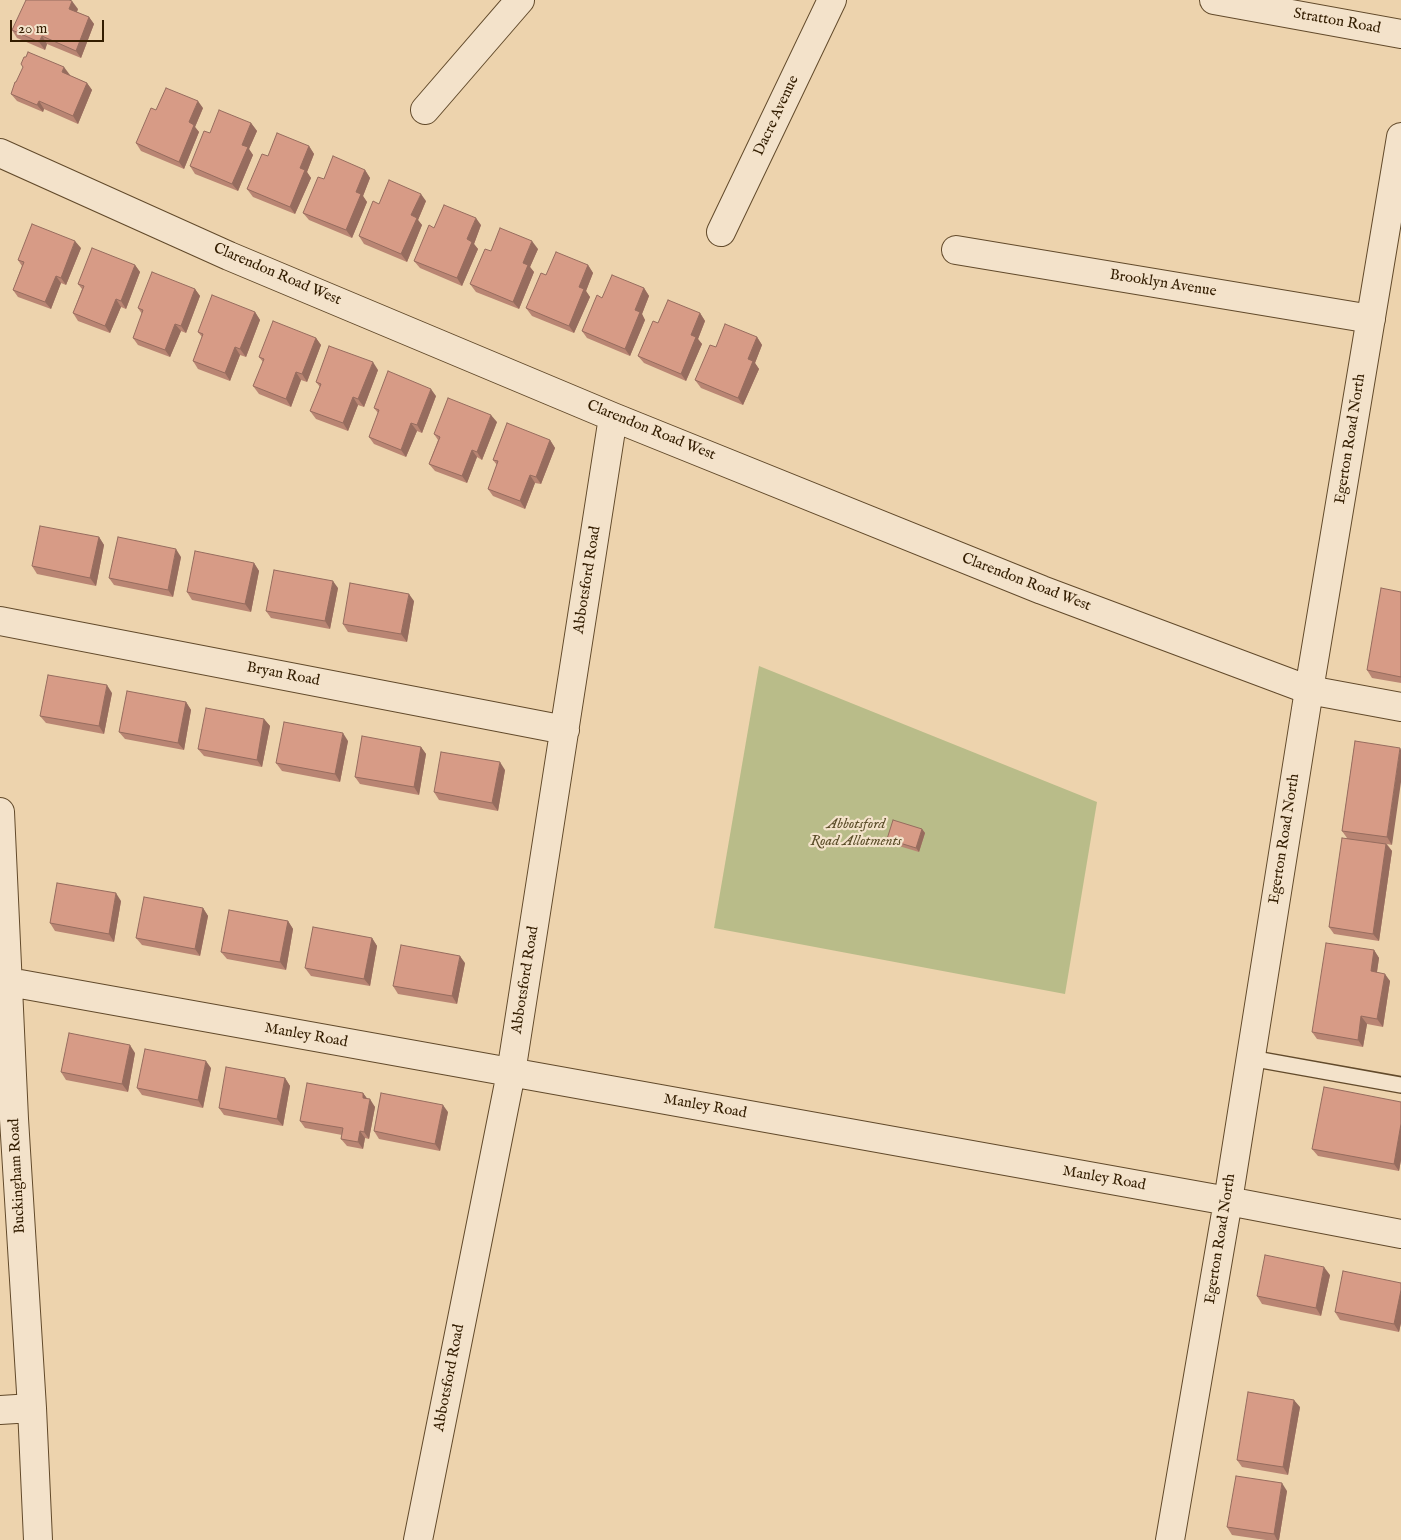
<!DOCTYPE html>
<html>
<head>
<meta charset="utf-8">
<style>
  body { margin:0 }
  #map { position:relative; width:1401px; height:1540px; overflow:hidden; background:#edd3ad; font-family:"IM FELL English",serif }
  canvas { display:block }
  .scale { position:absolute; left:10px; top:20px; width:94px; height:22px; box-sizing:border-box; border:2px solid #331d00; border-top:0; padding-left:6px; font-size:15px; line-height:18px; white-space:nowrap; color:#331d00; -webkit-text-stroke:4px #f3e2ca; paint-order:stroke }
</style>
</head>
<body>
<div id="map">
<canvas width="1401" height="1540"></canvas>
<div class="scale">20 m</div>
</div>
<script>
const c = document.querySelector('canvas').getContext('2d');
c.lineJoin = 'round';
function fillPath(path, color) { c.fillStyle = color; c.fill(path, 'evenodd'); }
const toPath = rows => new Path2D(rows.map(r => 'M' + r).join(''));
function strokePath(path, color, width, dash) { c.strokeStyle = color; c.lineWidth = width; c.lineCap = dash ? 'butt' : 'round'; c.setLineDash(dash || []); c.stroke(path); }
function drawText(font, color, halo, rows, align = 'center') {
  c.font = font + ' "IM FELL English",serif'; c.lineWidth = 4.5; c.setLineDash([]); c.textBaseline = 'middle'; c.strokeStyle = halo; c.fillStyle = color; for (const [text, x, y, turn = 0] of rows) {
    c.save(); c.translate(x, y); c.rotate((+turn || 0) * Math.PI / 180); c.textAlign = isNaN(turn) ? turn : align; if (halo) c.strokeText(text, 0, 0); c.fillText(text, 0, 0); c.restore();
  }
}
const green = toPath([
  [759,666,1097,802,1065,994,714,928]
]);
const lane = toPath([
  [1250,1058,1401,1085]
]);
const street = toPath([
  [1214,0,1401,34],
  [425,110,520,0],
  [0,153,229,256,613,417,1042,590,1309,690,1401,707],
  [721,232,832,0],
  [956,250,1371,319],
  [0,621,565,730],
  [0,812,14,1119,32,1408,38,1540],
  [9,982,1228,1201,1401,1234],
  [0,1410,32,1408],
  [418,1540,511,1073,613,417],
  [1170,1540,1228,1201,1309,690,1401,137]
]);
const wall = toPath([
  [78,9,77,12,89,17,94,24,81,58,47,44,45,50,17,38,12,30],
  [69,75,87,83,92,90,78,124,44,109,43,112,17,101,11,94,16,82],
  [203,108,195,127,199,132,184,169,141,151,136,143,156,110],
  [251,123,257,131,249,149,253,155,238,191,195,174,190,166,210,133],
  [309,146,314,154,307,172,311,178,295,214,253,197,247,189,268,156],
  [365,170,370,178,363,196,367,202,352,238,309,220,303,213,324,179],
  [426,201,418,220,422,225,407,262,364,244,359,236,379,204],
  [481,225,474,244,478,249,462,286,420,268,414,261,434,228],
  [81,248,66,285,61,283,51,309,18,297,13,290,22,266,18,260],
  [538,249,530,267,534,272,519,309,476,292,470,284,491,251],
  [135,265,140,272,126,309,121,307,110,333,78,321,73,313,82,289,78,284],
  [588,265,593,273,586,291,590,297,574,333,532,316,526,308,546,275],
  [644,288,649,296,642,314,645,320,630,356,587,338,582,331,602,298],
  [195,289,200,296,186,333,181,331,170,357,138,345,133,338,142,314,138,308],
  [255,312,260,320,246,357,240,355,230,381,198,369,193,361,202,337,198,332],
  [700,313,705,321,698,339,702,344,686,381,644,363,638,356,658,323],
  [757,337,762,345,755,363,759,369,743,405,701,388,695,380,716,347],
  [316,338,321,345,307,382,301,380,291,407,259,394,253,386,263,362,259,357],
  [378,370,364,407,358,405,348,431,316,419,310,411,320,387,316,382],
  [436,396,422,433,417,431,406,457,374,444,369,437,378,413,374,408],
  [497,422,482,460,477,457,467,483,435,471,429,464,438,440,434,434],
  [550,440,555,448,541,484,535,483,525,509,493,496,488,489,497,465,493,460],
  [99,537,104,545,96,586,37,574,32,566],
  [181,557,173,597,114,585,109,578],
  [254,563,259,571,251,612,192,600,187,592],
  [338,588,330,629,271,618,266,611],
  [1401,592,1401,683,1372,678,1367,670],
  [414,601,407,642,348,632,343,624],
  [112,693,104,734,46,723,40,716],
  [186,702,191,710,184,750,125,739,119,732],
  [264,719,270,726,262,767,204,756,198,749],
  [348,741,340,782,282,771,276,763],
  [1355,741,1392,845,1387,844,1392,851,1379,941,1334,934,1329,927,1347,838,1342,831],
  [421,747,426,754,419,795,360,784,355,777],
  [505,770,498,811,439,800,434,792],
  [922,829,925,833,919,852,889,843,887,839],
  [121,901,114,942,55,931,50,923],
  [203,908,208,916,200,956,142,945,136,938],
  [288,921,293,929,286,970,227,959,221,952],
  [372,938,377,946,370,986,311,976,305,968],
  [1374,950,1379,958,1377,972,1390,981,1383,1027,1367,1024,1363,1047,1317,1039,1312,1032],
  [465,963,457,1004,398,994,393,986],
  [135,1053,128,1092,66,1080,61,1072],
  [211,1068,203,1108,142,1095,137,1088],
  [285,1078,290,1086,283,1126,224,1115,219,1108],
  [363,1093,367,1099,375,1107,369,1139,365,1138,363,1149,347,1146,341,1139,342,1135,305,1128,300,1121],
  [1401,1102,1401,1160,1399,1171,1318,1156,1312,1149],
  [448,1112,440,1151,379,1139,374,1131],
  [1330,1275,1321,1316,1262,1304,1257,1296],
  [1401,1283,1401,1323,1399,1332,1340,1320,1335,1312],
  [1300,1407,1288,1475,1242,1467,1237,1460],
  [1287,1491,1279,1540,1266,1540,1232,1535,1227,1527]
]);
const shadedWall = toPath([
  [72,1,78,9,75,16,69,9],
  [89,17,94,24,81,58,76,51],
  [42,36,47,44,45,50,39,42],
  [64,67,70,75,68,80,62,72],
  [87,83,92,90,78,124,73,116],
  [39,101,44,109,43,112,37,105],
  [198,101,203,108,195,127,199,132,184,169,179,162,189,122],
  [251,123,257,131,249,149,253,155,238,191,232,184,242,145],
  [309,146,314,154,307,172,311,178,295,214,290,207,300,168],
  [365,170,370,178,363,196,367,202,352,238,346,230,356,192],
  [421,194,426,201,418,220,422,225,407,262,401,254,411,215],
  [476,218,481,225,474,244,478,249,462,286,457,278,467,239],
  [75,241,81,248,66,285,61,278],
  [532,241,538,249,530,267,534,272,519,309,513,302,523,263],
  [135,265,140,272,126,309,121,301],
  [588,265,593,273,586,291,590,297,574,333,569,326,579,287],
  [56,276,61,283,51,309,45,302],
  [644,288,649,296,642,314,645,320,630,356,625,349,635,310],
  [195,289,200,296,186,333,181,326],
  [116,299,121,307,110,333,105,326],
  [255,312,260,320,246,357,240,349],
  [700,313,705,321,698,339,702,344,686,381,681,374,691,335],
  [175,324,181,331,170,357,165,350],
  [757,337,762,345,755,363,759,369,743,405,738,398,748,359],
  [316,338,321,345,307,382,302,374],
  [235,347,240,355,230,381,225,373],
  [373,362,378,370,364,407,358,399],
  [296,372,301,380,291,407,286,399],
  [431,389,436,396,422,433,417,425],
  [353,397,358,405,348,431,343,423],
  [491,415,497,422,482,460,477,452],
  [411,423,417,431,406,457,401,450],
  [550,440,555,448,541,484,536,477],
  [472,450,477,457,467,483,462,476],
  [530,475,535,483,525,509,520,501],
  [99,537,104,545,96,586,90,578],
  [176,549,181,557,173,597,168,590],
  [254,563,259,571,251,612,245,604],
  [333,581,338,588,330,629,325,621],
  [409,594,414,601,407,642,401,634],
  [107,685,112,693,104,734,99,726],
  [186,702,191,710,184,750,178,743],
  [264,719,270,726,262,767,257,760],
  [343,733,348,741,340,782,335,774],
  [421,747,426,754,419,795,414,787],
  [1400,748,1401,750,1401,782,1392,845,1387,837],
  [500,762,505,770,498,811,492,803],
  [922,829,925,833,919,852,916,848],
  [1386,844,1392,851,1379,941,1373,934],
  [116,893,121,901,114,942,109,934],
  [203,908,208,916,200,956,195,949],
  [288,921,293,929,286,970,280,962],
  [372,938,377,946,370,986,364,979],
  [1374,950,1379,958,1376,978,1371,971],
  [460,956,465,963,457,1004,452,996],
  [1385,974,1390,981,1383,1027,1377,1019],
  [1361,1016,1367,1024,1363,1047,1358,1040],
  [130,1045,135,1053,128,1092,122,1084],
  [206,1061,211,1068,203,1108,198,1100],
  [285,1078,290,1086,283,1126,277,1119],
  [363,1093,369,1101,363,1098],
  [370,1099,375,1107,369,1139,364,1132],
  [443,1105,448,1112,440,1151,435,1144],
  [1401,1124,1401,1160,1399,1171,1394,1164],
  [360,1131,365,1138,363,1149,358,1142],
  [1324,1267,1330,1275,1321,1316,1316,1308],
  [1401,1290,1401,1323,1399,1332,1394,1324],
  [1294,1400,1300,1407,1288,1475,1283,1467],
  [1282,1483,1287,1491,1279,1540,1277,1540,1274,1534]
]);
const building = toPath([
  [26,0,69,0,72,1,69,9,89,17,76,51,42,36,39,42,12,30,26,0],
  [28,52,64,67,62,72,87,83,73,116,39,101,37,105,11,94,15,82,16,82,23,67,21,64,24,57,26,57,28,52],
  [166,88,198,101,189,122,194,125,179,162,136,143,151,108,156,110,166,88],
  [219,110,251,123,242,145,248,147,232,184,190,166,204,131,210,133,219,110],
  [277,133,309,146,300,168,305,170,290,207,247,189,262,154,268,156,277,133],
  [333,156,365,170,356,192,361,194,346,230,303,213,318,177,324,179,333,156],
  [389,180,421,194,411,215,417,218,401,254,359,236,373,201,379,204,389,180],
  [444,205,476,218,467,239,472,242,457,278,414,261,429,225,434,228,444,205],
  [32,224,75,241,61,278,56,276,45,302,13,290,24,262,18,260,32,224],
  [500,228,532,241,523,263,528,265,513,302,470,284,485,249,491,251,500,228],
  [92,248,135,265,121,301,116,299,105,326,73,313,84,286,78,284,92,248],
  [556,252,588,265,579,287,584,289,569,326,526,308,541,273,546,275,556,252],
  [152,272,195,289,181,326,175,324,165,350,133,338,143,310,138,308,152,272],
  [612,275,644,288,635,310,640,312,625,349,582,331,597,295,602,298,612,275],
  [212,295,255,312,240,349,235,347,225,373,193,361,203,334,198,332,212,295],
  [668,300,700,313,691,335,696,337,681,374,638,356,653,321,658,323,668,300],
  [273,321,316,338,302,374,296,372,286,399,253,386,264,359,259,357,273,321],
  [725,324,757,337,748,359,753,361,738,398,695,380,710,345,716,347,725,324],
  [329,346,373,362,358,399,353,397,343,423,310,411,321,384,316,382,329,346],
  [388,371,431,389,417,425,411,423,401,450,369,437,379,410,374,408,388,371],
  [448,398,491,415,477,452,472,450,462,476,429,464,440,437,434,434,448,398],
  [507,423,550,440,536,477,530,475,520,501,488,489,498,461,493,460,507,423],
  [40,526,99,537,90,578,32,566,40,526],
  [118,537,176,549,168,590,109,578,118,537],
  [195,551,254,563,245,604,187,592,195,551],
  [274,570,333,581,325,621,266,611,274,570],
  [350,583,409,594,401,634,343,624,350,583],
  [1381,588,1401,592,1401,677,1367,670,1381,588],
  [48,675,107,685,99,726,40,716,48,675],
  [127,691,186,702,178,743,119,732,127,691],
  [206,708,264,719,257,760,198,749,206,708],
  [284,722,343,733,335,774,276,763,284,722],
  [362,736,421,747,414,787,355,777,362,736],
  [1355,741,1400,748,1387,837,1342,831,1355,741],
  [441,752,500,762,492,803,434,792,441,752],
  [893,820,922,829,916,848,887,839,893,820],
  [1342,838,1386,844,1373,934,1329,927,1342,838],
  [57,883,116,893,109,934,50,923,57,883],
  [144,897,203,908,195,949,136,938,144,897],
  [229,910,288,921,280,962,221,952,229,910],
  [313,927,372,938,364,979,305,968,313,927],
  [1326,943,1374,950,1371,971,1385,974,1377,1019,1361,1016,1358,1040,1312,1032,1326,943],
  [401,945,460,956,452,996,393,986,401,945],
  [69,1033,130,1045,122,1084,61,1072,69,1033],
  [145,1049,206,1061,198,1100,137,1088,145,1049],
  [226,1067,285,1078,277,1119,219,1108,226,1067],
  [307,1083,363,1093,363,1098,370,1099,364,1132,360,1131,358,1142,341,1139,343,1128,300,1121,307,1083],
  [1324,1087,1401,1102,1401,1124,1394,1164,1312,1149,1324,1087],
  [381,1093,443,1105,435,1144,374,1131,381,1093],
  [1265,1255,1324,1267,1316,1308,1257,1296,1265,1255],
  [1343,1271,1401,1283,1401,1290,1394,1324,1335,1312,1343,1271],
  [1248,1392,1294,1400,1283,1467,1237,1460,1248,1392],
  [1236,1476,1282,1483,1274,1534,1227,1527,1236,1476]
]);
const streetNames = [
  ["Stratton Road",1337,22,10],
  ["Dacre Avenue",777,116,-65],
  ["Clarendon Road West",277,275,23],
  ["Brooklyn Avenue",1163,284,9],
  ["Clarendon Road West",651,431,22],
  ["Egerton Road North",1351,439,-81],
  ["Abbotsford Road",588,580,-81],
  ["Clarendon Road West",1026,583,21],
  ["Bryan Road",283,675,11],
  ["Egerton Road North",1285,839,-81],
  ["Abbotsford Road",526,980,-81],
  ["Manley Road",306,1036,10],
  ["Manley Road",705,1107,10],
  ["Buckingham Road",18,1176,-93],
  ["Manley Road",1104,1179,10],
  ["Egerton Road North",1221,1239,-81],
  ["Abbotsford Road",450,1378,-79]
];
const parkNames = [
  ["Abbotsford",856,825],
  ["Road Allotments",856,842]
];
fillPath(green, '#b9bc89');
strokePath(lane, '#624a2b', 18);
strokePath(street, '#624a2b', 30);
strokePath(lane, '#f3e2ca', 15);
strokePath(street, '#f3e2ca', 28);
fillPath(wall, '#b98573');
fillPath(shadedWall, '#966c5e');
fillPath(building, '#d79b86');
strokePath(building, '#966c5e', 1);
drawText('15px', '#331d00', '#f3e2ca', streetNames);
drawText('italic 15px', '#5b4d29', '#f3e2ca', parkNames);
</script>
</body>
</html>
